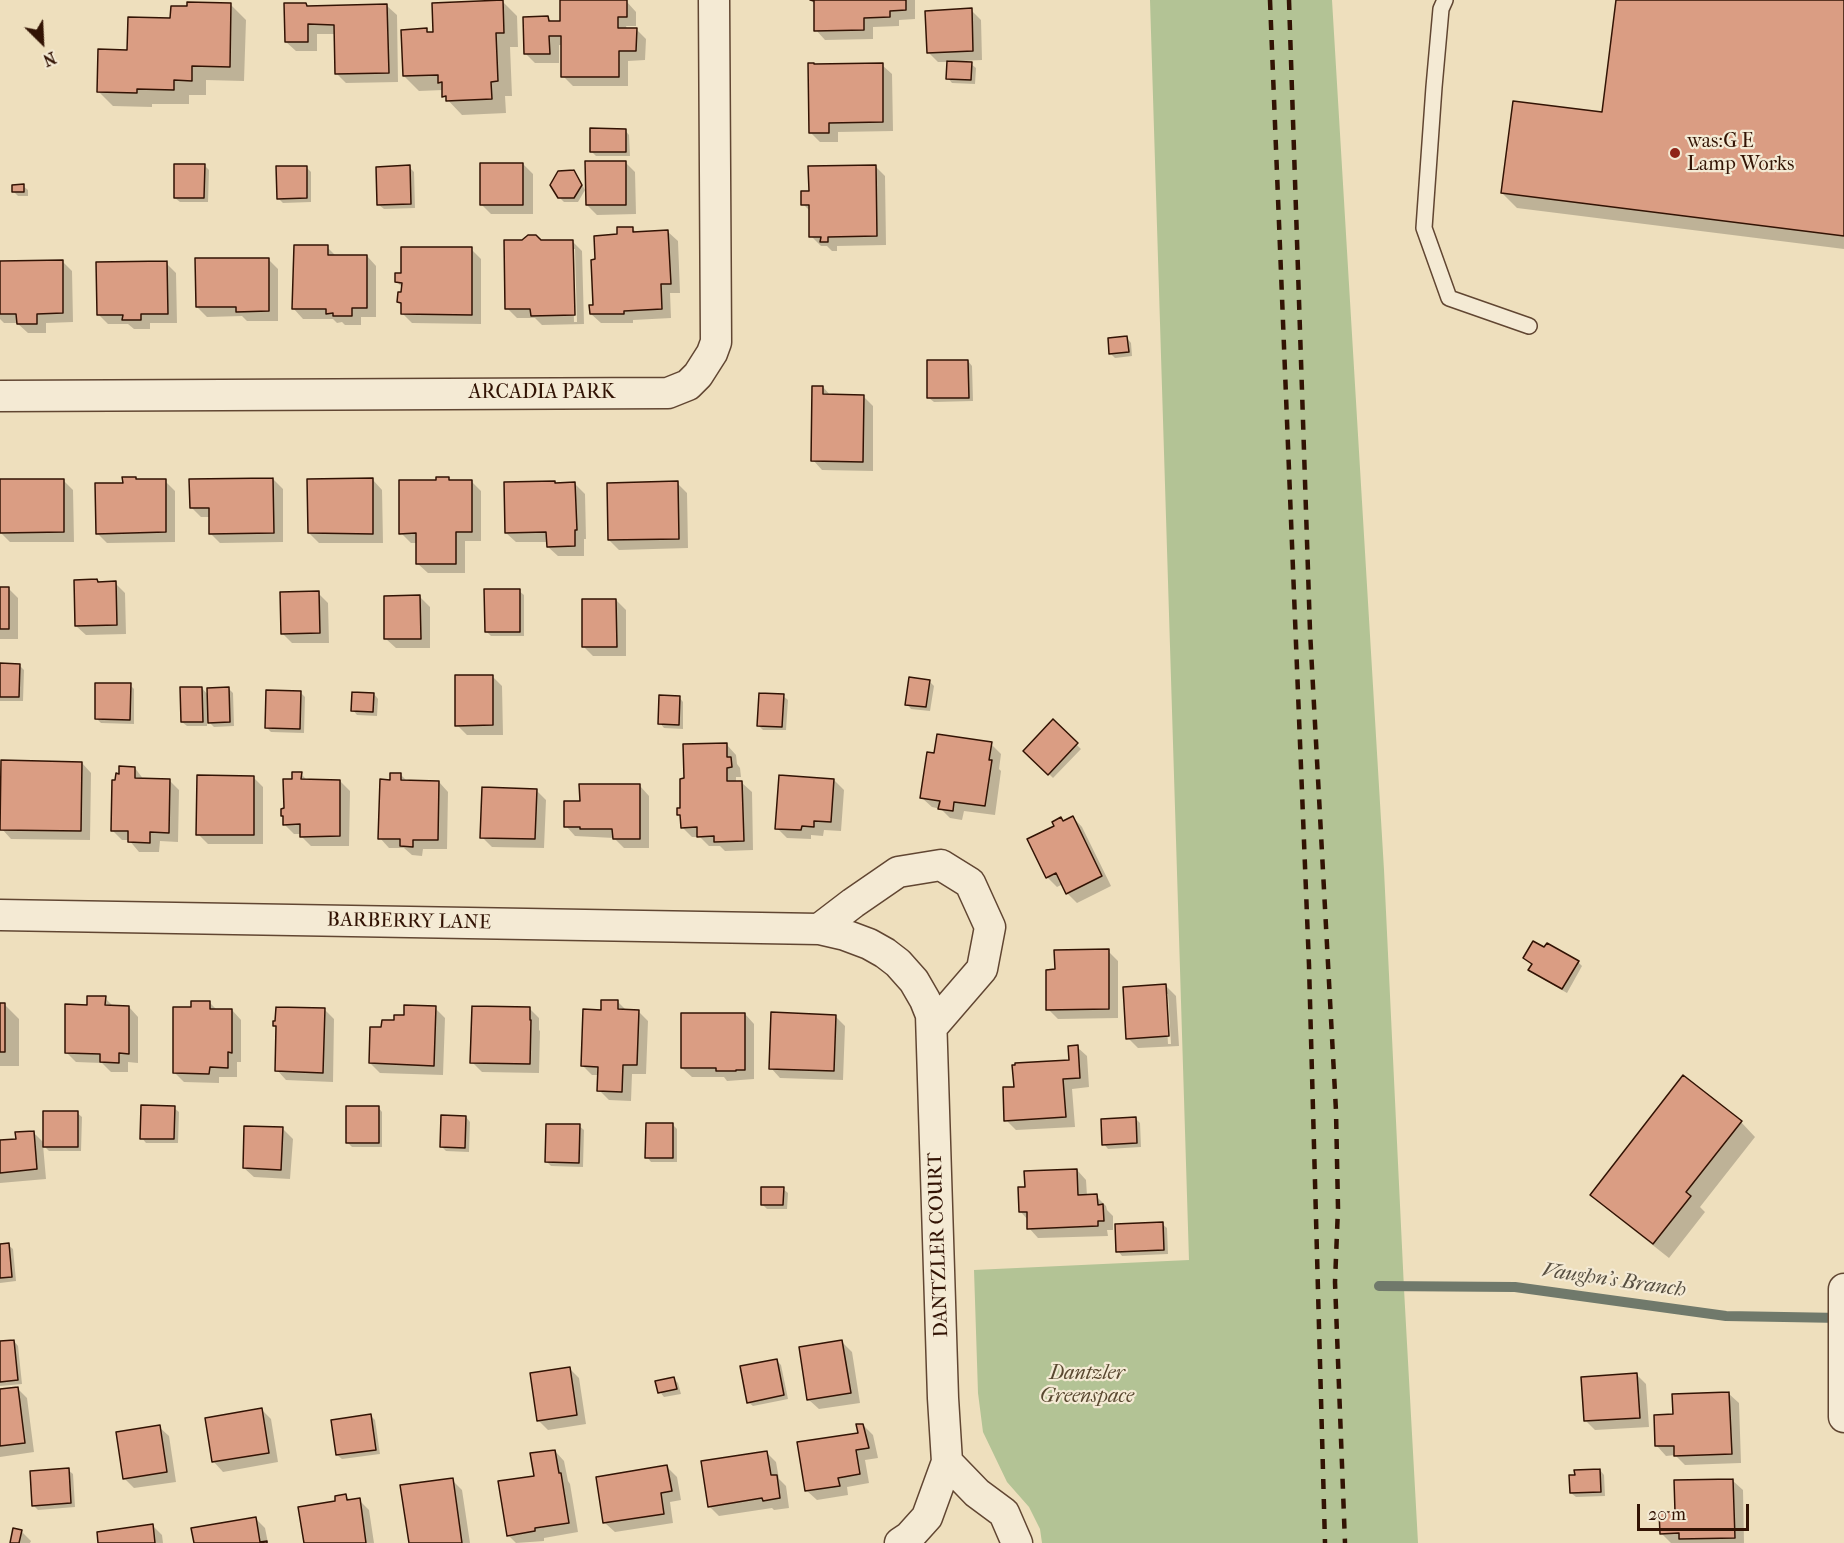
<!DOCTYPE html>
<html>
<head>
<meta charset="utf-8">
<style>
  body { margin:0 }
  #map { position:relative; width:1844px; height:1543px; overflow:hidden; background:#eedfbd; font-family:"IM FELL French Canon",serif }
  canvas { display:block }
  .north { position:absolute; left:12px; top:12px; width:60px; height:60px; -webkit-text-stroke:4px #f4ead4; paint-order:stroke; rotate:156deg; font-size:16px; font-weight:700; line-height:24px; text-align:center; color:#321304 }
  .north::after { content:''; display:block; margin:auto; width:21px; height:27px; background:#321304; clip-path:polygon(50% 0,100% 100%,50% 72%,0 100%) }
  .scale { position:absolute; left:1637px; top:1504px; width:112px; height:27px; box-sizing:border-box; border:3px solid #321304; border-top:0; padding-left:8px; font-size:18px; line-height:21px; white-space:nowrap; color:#321304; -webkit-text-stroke:4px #f4ead4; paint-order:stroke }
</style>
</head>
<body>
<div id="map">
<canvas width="1844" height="1543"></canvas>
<div class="north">N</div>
<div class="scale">20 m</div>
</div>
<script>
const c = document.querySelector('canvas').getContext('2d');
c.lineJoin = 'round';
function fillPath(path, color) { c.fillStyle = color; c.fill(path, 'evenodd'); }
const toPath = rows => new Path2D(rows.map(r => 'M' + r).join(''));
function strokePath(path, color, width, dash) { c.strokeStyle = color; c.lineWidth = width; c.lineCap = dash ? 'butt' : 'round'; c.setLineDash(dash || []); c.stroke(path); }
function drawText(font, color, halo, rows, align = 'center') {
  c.font = font + ' "IM FELL French Canon",serif'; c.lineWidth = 4.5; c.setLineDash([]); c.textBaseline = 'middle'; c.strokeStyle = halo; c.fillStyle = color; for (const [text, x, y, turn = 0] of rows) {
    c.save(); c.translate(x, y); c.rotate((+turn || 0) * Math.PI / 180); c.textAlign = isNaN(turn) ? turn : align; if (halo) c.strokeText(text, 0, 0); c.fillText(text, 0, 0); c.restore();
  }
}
const green = toPath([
  [1150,0,1332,0,1384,870,1404,1289,1418,1543,1042,1543,1040,1529,1029,1507,1007,1482,983,1432,978,1393,974,1270,1189,1260]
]);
const shadow = toPath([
  [811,0,915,0,915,19,899,20,899,26,873,27,873,39,825,40,816,30,815,5],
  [1617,0,1844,0,1844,249,1517,208,1502,193,1603,114],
  [502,1,517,16,518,47,510,47,512,96,505,96,506,113,462,115,444,96,443,90,419,91,404,76,426,30,430,34],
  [627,2,636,12,636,26,626,26,627,29,636,29,646,39,645,60,628,61,628,86,573,86,563,76,563,45,559,45,559,63,535,63,525,53,548,18,552,22,562,22],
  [231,5,246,20,244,81,206,80,206,95,189,95,189,104,152,104,152,107,113,106,98,91,129,51,172,20],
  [306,5,308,7,387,6,397,15,398,82,346,83,336,73,335,34,317,34,317,51,296,51,286,42],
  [971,10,981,20,982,60,962,61,962,63,971,64,976,68,975,84,952,83,948,78,949,62,938,62,928,52],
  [882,65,892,74,893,131,838,132,838,142,820,142,811,133],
  [625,130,629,135,630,156,596,156,591,151],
  [625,162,635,172,636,214,597,215,587,205],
  [523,164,533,174,533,214,491,214,482,205],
  [205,166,209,170,208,202,180,202,175,198],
  [875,166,885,176,886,245,837,246,837,251,832,251,827,246,821,246,811,236,811,212,803,204,810,193],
  [409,167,414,172,415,208,384,209,379,205],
  [307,168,311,172,311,202,283,203,278,198],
  [573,172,578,177,585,190,578,202,564,202,559,197],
  [23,186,28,190,28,196,18,196,14,192],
  [632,228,637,233,668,232,678,241,680,293,670,293,671,318,633,320,633,323,601,323,591,314,594,306,597,261,619,236],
  [572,241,582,251,584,324,542,325,535,318,517,318,507,308,540,242],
  [572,249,575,249,577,322,574,322],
  [327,247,337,257,367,256,376,266,376,317,361,317,361,325,345,325,342,322,337,323,333,319,303,319,294,309],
  [471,249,481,259,481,324,412,323,403,314,403,305,399,302,403,288,396,281],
  [268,259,278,269,278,321,247,321,242,316,207,317,197,307],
  [62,261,72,271,73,322,46,323,46,333,28,333,17,323,4,323,0,319,0,262],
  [166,263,176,273,177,323,150,323,150,329,134,329,128,324,108,324,98,314],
  [1127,338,1131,343,1132,356,1115,358,1110,353],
  [968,361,972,366,973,401,934,402,929,398],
  [823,387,831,396,863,396,873,406,873,471,822,470,813,460],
  [136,478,138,481,165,481,175,491,175,542,107,543,97,533,124,485],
  [273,479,283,489,283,542,220,543,210,533,210,517,201,517,191,507],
  [449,479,451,481,471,481,481,491,481,541,465,541,465,573,428,573,418,564,418,543,411,543,401,533,437,481],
  [63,480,73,490,74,542,10,542,0,532,0,481],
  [373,480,382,490,383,543,319,543,309,533],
  [677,483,687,493,688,548,619,550,609,540],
  [575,484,585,494,586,539,584,539,584,556,558,556,548,547,548,542,516,542,506,533,557,485],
  [97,580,100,583,115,583,125,593,126,634,86,635,76,626],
  [0,588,8,588,18,598,18,639,0,639],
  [519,591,524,595,524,636,491,636,486,631],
  [318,593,328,603,329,643,292,643,282,633],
  [420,597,430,607,430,648,396,648,386,639],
  [616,600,626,610,626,656,593,656,583,646],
  [0,665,19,665,24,670,23,701,0,701],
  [492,676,502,686,503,735,467,735,457,725],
  [930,682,934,686,930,711,911,709,907,704],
  [130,685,134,689,134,724,101,723,97,719],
  [202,688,208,695,228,688,233,693,234,726,214,727,207,720,207,726,187,726,182,722],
  [300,692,305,697,304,733,271,732,266,727],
  [374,694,378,699,377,716,357,715,353,710],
  [783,696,788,700,786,730,763,730,758,725],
  [679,697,683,702,683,729,664,728,660,723],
  [1053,722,1081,749,1053,778,1025,750],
  [991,744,1001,754,999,769,1001,771,995,815,964,811,962,820,950,818,941,809,932,807,922,798,936,755],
  [727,745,736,755,737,764,740,768,741,777,736,777,736,783,742,783,752,792,753,850,725,851,720,846,709,846,700,837,692,837,682,827,682,817,679,814],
  [82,763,91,773,90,840,11,839,2,829],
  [135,768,144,780,169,780,179,790,178,842,160,841,159,852,139,852,129,840,122,840,112,830],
  [301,774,308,781,340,781,350,791,349,846,311,846,301,836,301,834,294,834,284,824,294,780],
  [400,774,408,782,439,782,448,792,447,849,423,849,422,856,412,855,404,848,389,848,380,838,392,782],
  [253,777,263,787,263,844,208,844,198,834],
  [834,780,844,790,841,831,824,830,823,836,811,835,811,839,787,838,777,828],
  [640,786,649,796,649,848,624,848,614,838,575,836,566,826,581,802],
  [536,790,546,800,544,848,492,847,482,837],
  [1073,817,1082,827,1111,886,1077,903,1067,893,1063,884,1057,887,1047,877,1063,822],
  [1108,951,1118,961,1118,1018,1058,1019,1048,1009,1056,971],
  [1525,958,1578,962,1582,966,1567,993,1534,974,1530,970,1533,965],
  [1166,986,1176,996,1179,1046,1138,1048,1128,1038],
  [1165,994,1168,994,1171,1044,1168,1044],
  [105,998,114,1007,129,1007,138,1017,138,1063,128,1062,128,1072,111,1072,102,1063,76,1062,67,1053,89,1006],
  [209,1002,217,1010,232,1010,241,1020,241,1062,237,1062,237,1077,219,1077,219,1083,184,1082,174,1072,193,1009],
  [618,1002,627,1011,638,1011,648,1021,646,1074,632,1074,631,1101,609,1100,599,1090,599,1075,592,1075,582,1065,602,1012],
  [0,1004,4,1004,19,1019,19,1066,0,1066],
  [435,1008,445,1018,443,1075,380,1073,370,1063,382,1029,405,1017],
  [529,1008,539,1018,539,1030,540,1031,539,1073,482,1072,472,1062],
  [324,1009,334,1019,333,1082,286,1080,277,1070,277,1028,275,1025],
  [745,1014,754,1024,754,1079,727,1081,724,1077,692,1077,682,1068],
  [835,1016,845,1026,843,1080,780,1078,771,1068],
  [1077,1047,1087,1056,1089,1087,1072,1089,1075,1127,1016,1130,1006,1120,1071,1062],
  [378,1107,382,1112,382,1147,352,1147,348,1143],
  [174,1108,179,1112,178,1143,146,1143,142,1138],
  [77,1113,82,1117,81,1151,49,1151,43,1145,46,1179,0,1183,0,1142,18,1140,33,1132,45,1144],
  [466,1117,470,1122,469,1152,446,1151,442,1147],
  [1135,1118,1140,1123,1141,1147,1108,1149,1104,1144],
  [1741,1122,1755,1137,1700,1207,1705,1212,1669,1258,1607,1209,1592,1194],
  [673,1125,677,1129,677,1162,651,1162,647,1157],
  [579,1126,584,1130,583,1167,551,1166,547,1162],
  [283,1129,293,1139,290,1179,254,1177,244,1168],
  [1077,1170,1086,1180,1087,1196,1096,1196,1106,1206,1107,1210,1113,1216,1113,1230,1107,1230,1108,1236,1038,1238,1029,1228,1028,1220,1020,1211],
  [783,1189,788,1193,787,1209,767,1209,762,1204],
  [1162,1224,1167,1228,1168,1254,1122,1256,1118,1251],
  [8,1245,13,1249,16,1281,0,1283,0,1246],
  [14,1341,18,1346,22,1384,0,1386,0,1343],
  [842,1342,852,1352,860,1403,819,1409,809,1400],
  [776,1360,781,1365,788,1399,753,1406,748,1402],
  [569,1368,579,1378,586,1424,548,1430,538,1420],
  [1637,1375,1646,1384,1649,1427,1595,1430,1586,1421],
  [674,1379,678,1383,681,1394,664,1397,660,1392],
  [18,1389,27,1398,34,1452,0,1457,0,1391],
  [1729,1394,1739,1403,1741,1463,1685,1465,1675,1455,1666,1456,1657,1446,1675,1415],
  [261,1409,271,1419,278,1462,223,1472,214,1462,206,1419],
  [371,1416,375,1420,380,1454,342,1459,337,1455],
  [863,1425,873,1435,878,1458,865,1460,869,1483,847,1487,848,1495,817,1500,807,1491,859,1434],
  [159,1427,169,1436,176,1482,134,1488,124,1478],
  [555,1451,564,1461,568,1481,570,1484,578,1532,544,1538,544,1541,516,1543,508,1535,535,1477],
  [766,1452,776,1462,779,1479,786,1486,789,1508,774,1510,772,1508,719,1516,709,1506],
  [667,1467,677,1477,681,1500,670,1502,673,1523,615,1532,605,1523],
  [68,1470,73,1474,75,1507,38,1510,34,1506],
  [1600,1470,1604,1475,1605,1496,1576,1497,1571,1493],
  [452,1480,462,1490,470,1543,410,1543],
  [1733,1481,1743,1490,1744,1543,1671,1543,1661,1533,1676,1514],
  [346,1496,351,1501,359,1500,369,1510,374,1543,305,1543,337,1502],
  [255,1518,265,1528,268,1543,196,1543],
  [152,1525,162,1535,163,1543,100,1543],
  [21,1531,31,1541,30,1543,11,1543]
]);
const stream = toPath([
  [1379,1286,1515,1287,1726,1316,1842,1318]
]);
const building = toPath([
  [503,0,504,33,496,33,498,81,491,82,492,99,446,101,446,96,442,97,442,82,438,83,438,75,403,76,401,30,427,28,427,32,433,32,432,3,503,0],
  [560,0,627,0,627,17,618,17,618,28,637,28,636,51,619,51,619,77,561,77,561,36,549,36,550,54,524,54,523,17,548,16,549,21,560,21,560,0],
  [810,0,906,0,906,10,890,11,890,17,864,18,864,30,814,31,814,1,810,0],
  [1616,0,1844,0,1844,236,1501,193,1513,101,1602,112,1616,0],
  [187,2,231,3,230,67,192,66,192,81,174,80,174,90,137,89,137,93,97,92,98,49,127,50,128,17,170,18,171,6,187,6,187,2],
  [284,3,306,3,307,6,387,4,389,73,335,74,334,25,308,24,308,42,285,42,284,3],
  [972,8,973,51,927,53,925,11,972,8],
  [947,61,972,62,971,80,946,79,947,61],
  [808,63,814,63,814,64,883,63,883,122,829,123,829,133,809,133,808,63],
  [590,128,626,129,626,152,590,152,590,128],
  [585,161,626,161,626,205,586,205,585,161],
  [480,163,523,163,523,205,480,205,480,163],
  [174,164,205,164,204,198,174,198,174,164],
  [410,165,411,204,377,205,376,167,410,165],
  [876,165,877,236,828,237,828,242,820,242,821,237,809,237,809,205,801,205,801,191,809,191,808,166,876,165],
  [276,166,307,166,307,198,277,199,276,166],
  [574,170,582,185,574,198,558,198,550,185,558,171,574,170],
  [24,184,24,192,12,192,12,185,24,184],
  [617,227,633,227,633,232,668,230,671,284,661,284,662,309,624,311,624,314,590,314,589,305,593,305,591,260,595,259,594,236,617,234,617,227],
  [528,235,536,235,541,240,573,240,575,315,531,316,530,309,505,309,504,240,522,240,528,235],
  [294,245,328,245,328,255,367,255,367,308,352,308,352,316,333,316,333,313,326,314,326,309,292,309,294,245],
  [401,247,472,247,472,315,401,314,401,303,397,302,398,292,401,292,402,283,395,282,395,273,401,273,401,247],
  [195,258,269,258,269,311,236,312,236,307,196,307,195,258],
  [63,260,63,313,37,314,37,324,17,324,16,314,0,314,0,261,63,260],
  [167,261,168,314,141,314,141,320,122,320,123,315,97,315,96,262,167,261],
  [1127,336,1129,352,1109,354,1108,338,1127,336],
  [927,360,968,360,969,398,927,398,927,360],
  [812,386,823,386,823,394,864,395,863,462,811,461,812,386],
  [122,477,136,477,136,479,166,479,166,532,96,534,95,483,123,483,122,477],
  [436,477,449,477,449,480,472,480,472,532,456,532,456,564,416,564,416,533,399,534,399,480,436,480,436,477],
  [273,478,274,533,209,534,209,508,190,508,189,479,273,478],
  [373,478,373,534,308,533,307,479,373,478],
  [0,479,64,479,64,532,0,533,0,479],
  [555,481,555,483,575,482,577,530,575,530,575,546,547,547,546,532,505,533,504,482,555,481],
  [678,481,679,539,608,540,607,483,678,481],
  [97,579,98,582,116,581,117,625,75,626,74,580,97,579],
  [0,587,9,587,9,629,0,629,0,587],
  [484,589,520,589,520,632,485,632,484,589],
  [319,591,320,633,281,634,280,592,319,591],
  [420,595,421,639,384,639,384,596,420,595],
  [582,599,616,599,617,647,582,647,582,599],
  [0,663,20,664,19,697,0,697,0,663],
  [455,675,493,675,493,725,455,726,455,675],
  [909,677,930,680,926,707,905,705,909,677],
  [95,683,131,683,130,720,95,719,95,683],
  [180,687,202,687,203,722,181,722,180,687],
  [229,687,230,722,208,723,207,688,229,687],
  [266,690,301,691,300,729,265,728,266,690],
  [352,692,374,693,373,712,351,711,352,692],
  [759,693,784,694,782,727,757,726,759,693],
  [659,695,680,696,679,725,658,724,659,695],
  [1053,719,1078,743,1048,775,1023,751,1053,719],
  [937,734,992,742,989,760,992,760,985,806,954,802,953,811,938,809,940,801,920,798,927,752,934,753,937,734],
  [727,743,727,757,731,757,732,767,727,768,727,781,742,781,744,841,714,842,714,836,697,837,697,827,681,828,680,815,677,815,677,808,680,808,680,779,684,778,683,744,727,743],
  [1,760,82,762,81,831,0,830,1,760],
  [119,766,135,767,135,778,170,779,169,833,150,832,150,843,128,842,128,831,111,831,112,780,115,780,116,773,119,774,119,766],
  [292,772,302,772,301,779,340,780,340,836,300,837,300,824,283,825,283,816,281,816,281,809,284,808,283,779,292,779,292,772],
  [390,773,401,773,401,780,439,781,438,840,413,840,413,847,400,846,400,839,378,839,380,779,390,780,390,773],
  [197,775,254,776,254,835,196,835,197,775],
  [779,775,834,779,831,822,814,821,814,827,802,826,801,830,775,829,779,775],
  [579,784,640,784,640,839,613,839,612,829,580,829,580,827,564,827,564,801,580,801,579,784],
  [482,787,537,789,535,839,480,838,482,787],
  [1073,816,1102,876,1066,894,1056,873,1046,878,1027,839,1054,826,1052,822,1061,817,1063,821,1073,816],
  [1533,941,1544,947,1547,943,1579,961,1562,989,1528,970,1532,964,1523,958,1533,941],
  [1109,949,1109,1009,1046,1010,1046,970,1055,969,1054,950,1109,949],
  [1166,984,1169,1036,1126,1039,1123,987,1166,984],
  [87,996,106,996,105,1005,129,1006,129,1054,119,1053,119,1063,100,1062,100,1054,65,1053,65,1004,87,1005,87,996],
  [601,1000,618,1000,618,1009,639,1010,637,1065,623,1065,622,1092,597,1091,598,1067,581,1066,583,1009,601,1010,601,1000],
  [191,1001,210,1001,210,1009,232,1009,232,1053,228,1052,228,1068,210,1067,209,1074,173,1073,173,1007,191,1007,191,1001],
  [0,1003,5,1003,5,1052,0,1052,0,1003],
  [404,1005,436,1006,434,1066,369,1063,370,1027,381,1027,382,1020,394,1020,394,1015,404,1015,404,1005],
  [472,1006,530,1007,530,1020,531,1020,530,1064,470,1063,472,1006],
  [276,1007,325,1008,323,1073,275,1071,276,1026,273,1026,273,1021,275,1021,276,1007],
  [771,1012,836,1015,834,1071,769,1069,771,1012],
  [681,1013,745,1013,745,1070,736,1070,736,1071,716,1071,716,1068,681,1068,681,1013],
  [1078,1045,1080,1078,1063,1079,1066,1117,1004,1121,1003,1087,1014,1087,1012,1065,1015,1065,1015,1063,1069,1060,1068,1046,1078,1045],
  [1683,1075,1742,1121,1686,1192,1691,1196,1653,1244,1590,1195,1683,1075],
  [141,1105,175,1106,174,1139,140,1139,141,1105],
  [346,1106,379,1106,379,1143,346,1143,346,1106],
  [43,1111,78,1111,78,1147,43,1147,43,1111],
  [441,1115,466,1116,465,1148,440,1147,441,1115],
  [1136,1117,1137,1143,1102,1145,1101,1119,1136,1117],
  [646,1123,673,1123,673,1158,645,1158,646,1123],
  [546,1124,580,1124,579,1163,545,1162,546,1124],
  [244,1126,283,1127,281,1170,243,1168,244,1126],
  [34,1131,37,1169,0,1173,0,1140,16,1139,15,1132,34,1131],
  [1077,1169,1078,1195,1097,1194,1098,1205,1103,1204,1104,1221,1098,1221,1098,1226,1027,1229,1027,1212,1019,1212,1018,1187,1025,1187,1024,1171,1077,1169],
  [761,1187,784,1187,783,1205,761,1205,761,1187],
  [1163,1222,1164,1250,1116,1252,1115,1224,1163,1222],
  [9,1243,12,1277,0,1278,0,1244,9,1243],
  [14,1340,18,1380,0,1382,0,1341,14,1340],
  [842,1340,851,1393,807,1400,799,1347,842,1340],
  [777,1359,784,1395,747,1403,740,1366,777,1359],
  [570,1367,577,1415,537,1421,530,1373,570,1367],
  [1637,1373,1640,1418,1584,1421,1581,1377,1637,1373],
  [674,1377,677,1389,658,1393,655,1381,674,1377],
  [18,1387,25,1443,0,1446,0,1389,18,1387],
  [1729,1392,1732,1454,1674,1456,1674,1446,1655,1446,1654,1415,1673,1414,1672,1394,1729,1392],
  [262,1408,269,1453,212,1462,205,1418,262,1408],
  [371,1414,376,1450,336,1455,331,1420,371,1414],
  [856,1424,863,1424,869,1448,856,1450,860,1474,838,1478,840,1486,805,1491,797,1442,858,1433,856,1424],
  [160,1425,167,1472,123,1479,116,1432,160,1425],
  [555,1450,559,1473,561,1473,569,1523,535,1528,535,1531,507,1536,498,1481,534,1476,530,1453,555,1450],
  [767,1451,771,1475,777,1475,780,1498,763,1501,762,1498,708,1507,701,1461,767,1451],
  [667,1465,672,1491,661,1493,664,1514,603,1523,596,1477,667,1465],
  [69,1468,71,1503,32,1506,30,1471,69,1468],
  [1600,1469,1601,1492,1570,1493,1569,1475,1575,1475,1574,1470,1600,1469],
  [453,1478,462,1543,409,1543,400,1485,453,1478],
  [1733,1479,1735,1538,1679,1539,1679,1533,1660,1534,1659,1512,1675,1512,1674,1480,1733,1479],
  [346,1494,347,1500,360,1498,366,1543,304,1543,298,1507,335,1501,335,1496,346,1494],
  [256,1517,260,1542,267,1541,267,1543,194,1543,191,1528,256,1517],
  [153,1524,155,1543,98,1543,97,1532,153,1524],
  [13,1528,22,1530,19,1543,10,1543,13,1528]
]);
const service = toPath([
  [1445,0,1441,9,1434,87,1424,228,1449,298,1529,326]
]);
const minor = toPath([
  [0,396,668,393,688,385,698,375,712,353,716,342,714,0],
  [0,915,819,929,845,935,869,944,885,953,898,963,914,981,925,1000,931,1015,943,1398,947,1462,927,1517,909,1537,900,1543],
  [819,929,853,903,898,872,941,865,970,883,990,927,982,969,932,1027],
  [1844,1289,1844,1417],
  [947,1462,977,1493,1004,1513,1017,1543]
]);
const rail = toPath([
  [1270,0,1309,965,1325,1543],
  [1289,0,1310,631,1336,1111,1338,1208,1335,1282,1345,1543]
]);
const markers = [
  [1675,153,6,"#8f2418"]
];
const poiNames = [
  ["was:G E",1687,142],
  ["Lamp Works",1687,165]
];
const streetNames = [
  ["ARCADIA PARK",542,393],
  ["BARBERRY LANE",409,922,1],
  ["DANTZLER COURT",939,1245,-92]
];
const parkNames = [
  ["Dantzler",1087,1374],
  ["Greenspace",1087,1397]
];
const waterNames = [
  ["Vaughn's Branch",1614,1281,8]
];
fillPath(green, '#b3c395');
fillPath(shadow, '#0003');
strokePath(stream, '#70796b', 10);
fillPath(building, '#da9d83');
strokePath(building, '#321304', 1.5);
strokePath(service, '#614632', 18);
strokePath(minor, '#614632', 33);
strokePath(service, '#f4ead4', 15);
strokePath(minor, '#f4ead4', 30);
strokePath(rail, '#321304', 4.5, [10, 10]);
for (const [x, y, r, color] of markers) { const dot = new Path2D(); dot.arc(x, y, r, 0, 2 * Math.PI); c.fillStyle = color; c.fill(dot); strokePath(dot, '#f4ead4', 2); }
drawText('20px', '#321304', '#f4ead4', poiNames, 'left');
drawText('20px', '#321304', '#f4ead4', streetNames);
drawText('italic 20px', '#594830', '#f4ead4', parkNames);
drawText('italic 21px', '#564e40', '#f4ead4', waterNames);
</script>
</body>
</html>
